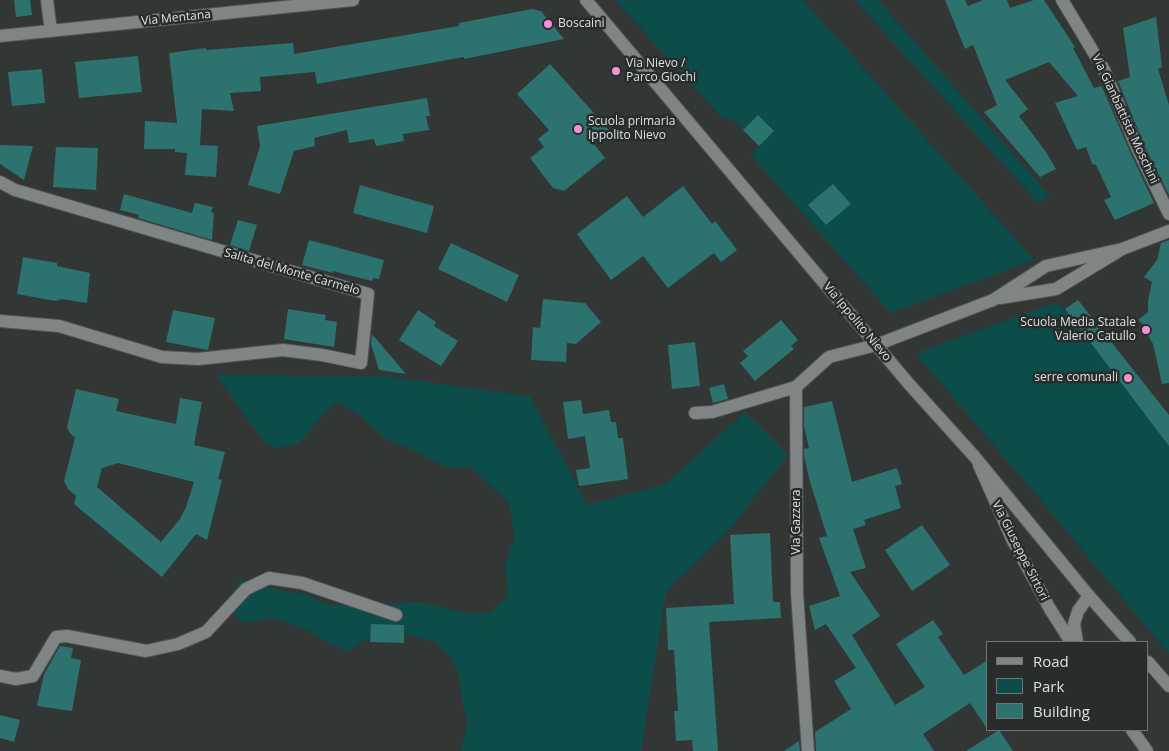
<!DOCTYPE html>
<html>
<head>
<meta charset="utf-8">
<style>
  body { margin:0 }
  #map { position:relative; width:1169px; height:751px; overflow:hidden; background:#323736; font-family:"Open Sans",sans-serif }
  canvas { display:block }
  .legend { position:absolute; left:986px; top:641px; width:162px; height:90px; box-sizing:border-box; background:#282d2c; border:1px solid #707574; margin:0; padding:6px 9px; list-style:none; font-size:15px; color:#dde0e0 }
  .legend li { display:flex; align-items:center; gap:10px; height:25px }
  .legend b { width:25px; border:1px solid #707574 }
</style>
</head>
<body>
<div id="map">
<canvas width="1169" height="751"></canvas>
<ul class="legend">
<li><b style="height:6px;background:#7f8484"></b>Road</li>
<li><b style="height:14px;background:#0c4d4a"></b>Park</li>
<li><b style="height:14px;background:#2c726e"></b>Building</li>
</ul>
</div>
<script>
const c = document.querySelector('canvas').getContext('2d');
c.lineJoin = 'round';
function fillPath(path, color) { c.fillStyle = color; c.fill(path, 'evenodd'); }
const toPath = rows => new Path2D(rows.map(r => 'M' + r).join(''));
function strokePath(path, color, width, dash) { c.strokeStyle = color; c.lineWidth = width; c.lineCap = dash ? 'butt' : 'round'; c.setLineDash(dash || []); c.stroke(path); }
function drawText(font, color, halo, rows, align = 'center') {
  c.font = font + ' "Open Sans",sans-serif'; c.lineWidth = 5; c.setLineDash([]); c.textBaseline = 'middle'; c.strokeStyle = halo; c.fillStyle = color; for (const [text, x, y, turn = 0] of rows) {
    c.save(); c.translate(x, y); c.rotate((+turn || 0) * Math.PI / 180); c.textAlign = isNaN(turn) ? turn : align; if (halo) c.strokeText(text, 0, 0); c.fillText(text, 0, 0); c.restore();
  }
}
const green = toPath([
  [615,0,803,0,1034,260,891,313,751,155,759,146,758,115,743,130,733,120,721,117],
  [855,0,878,0,1049,195,1039,204],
  [1055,303,1065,309,1169,446,1169,654,1039,498,917,355,927,349],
  [216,375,381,376,530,396,587,505,666,484,745,412,788,455,727,532,666,591,641,751,461,751,467,724,457,669,452,659,436,642,401,633,366,639,346,652,304,629,275,618,242,623,228,605,241,579,285,592,306,594,327,604,376,608,407,602,421,602,470,614,490,612,508,597,505,566,515,535,508,502,470,467,448,468,409,448,387,440,358,414,338,402,326,411,299,443,276,448,264,442]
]);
const building = toPath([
  [14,0,30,0,32,15,16,17],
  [945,0,965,0,968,6,983,0,1007,0,1010,8,1034,0,1044,0,1075,47,1073,48,1094,88,1101,86,1102,87,1131,154,1154,203,1115,220,1104,200,1111,197,1096,165,1092,164,1086,147,1077,150,1055,103,1078,96,1049,62,1005,80,1028,109,1019,116,1046,152,1056,169,1040,177,984,112,997,105,973,45,965,49],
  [532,9,541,11,564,39,464,59,464,57,317,84,315,72,260,77,261,91,230,93,234,111,202,109,200,145,218,146,216,177,185,175,187,153,175,152,175,149,144,149,145,121,177,123,169,53,206,48,206,50,293,43,294,54,459,26,459,23],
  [1156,17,1162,67,1158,69,1169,105,1169,195,1145,147,1118,81,1130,77,1123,28],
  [138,56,142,92,79,98,75,62],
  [550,64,609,130,594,144,605,158,564,191,553,188,530,158,544,147,538,139,549,130,517,94],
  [42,69,45,103,12,106,8,72],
  [427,98,430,116,426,116,429,130,403,134,404,141,376,146,374,139,349,143,347,130,314,138,315,146,294,151,280,194,248,185,260,146,257,126],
  [758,115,774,131,759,146,743,130],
  [0,145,33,146,24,180,0,164],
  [56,147,98,148,96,190,53,187],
  [833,184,851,204,826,225,808,205],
  [360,185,434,206,427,233,353,213],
  [683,186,712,224,715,221,737,250,721,262,714,253,668,288,643,256,611,280,577,234,627,196,643,217],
  [124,194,192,213,195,203,213,207,211,212,214,213,212,240,138,218,139,215,120,210],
  [238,220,257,225,249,251,230,245],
  [309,240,384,260,379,279,373,278,372,281,333,271,333,273,302,265],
  [1169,240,1169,383,1162,384,1153,344,1147,334,1151,331,1138,320,1148,312,1148,301,1152,282,1144,277,1157,260,1161,243],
  [451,243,519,275,507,302,438,269],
  [23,257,57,263,57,266,90,273,87,303,62,299,56,301,17,294],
  [543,299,585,303,601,322,576,344,567,343,566,362,531,360,533,327,540,328],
  [1078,300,1169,415,1169,446,1065,309],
  [288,309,326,315,325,320,337,322,334,347,284,339],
  [173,310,215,318,208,350,166,342],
  [418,310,436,322,434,326,458,341,441,366,399,340],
  [781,320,798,340,791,346,794,349,755,381,740,363,748,356,743,351],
  [372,334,406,374,379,370,371,344],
  [695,342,700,386,672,389,668,345],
  [724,384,728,399,713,403,709,388],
  [76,389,119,399,116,411,176,424,180,398,202,402,194,445,225,452,218,479,222,480,207,540,196,534,162,577,74,504,76,496,68,489,64,481,75,438,69,432,67,427],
  [118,463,194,482,186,507,180,519,161,542,97,487,102,468],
  [581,400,583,414,609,410,611,422,616,422,618,438,623,438,628,479,579,486,576,470,590,468,585,436,568,439,563,402],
  [832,401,852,482,897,468,902,484,895,486,901,508,864,520,866,525,853,529,866,568,850,572,880,616,852,635,895,705,925,687,896,644,933,620,943,634,938,637,964,675,988,660,988,730,970,703,923,734,934,751,816,751,815,732,851,709,834,681,856,668,826,624,815,630,809,606,840,596,819,538,827,536,810,482,804,456,804,449,809,448,804,426,804,407],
  [922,525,950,565,912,591,885,550],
  [770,533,773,602,780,602,781,618,709,622,718,751,693,751,692,740,676,741,674,711,678,711,674,650,668,650,666,608,734,604,730,535],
  [371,624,404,625,404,643,370,642],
  [60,646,73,648,71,658,81,660,72,711,37,706,44,674],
  [0,715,20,720,14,742,0,738],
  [999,730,1013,751,966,751],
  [799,741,800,751,784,751]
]);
const street = toPath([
  [47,0,51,31],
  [1062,0,1103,68,1138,150,1169,214],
  [0,36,353,0],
  [0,182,15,190,368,294,361,363,322,355,283,350,198,359,162,357,59,326,0,321],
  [1000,298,1056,289,1122,249,1169,231],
  [695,413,712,412,796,387],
  [979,465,1013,541,1050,609,1071,642],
  [1077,642,1074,624,1078,611,1089,596],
  [0,676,16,679,33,676,56,637,67,636,146,651,178,644,206,632,246,589,269,578,302,583,396,615],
  [1132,730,1147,751],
  [808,751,797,593,796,387,829,357,876,345,993,300,1046,266,1122,249]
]);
const secondary = toPath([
  [586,0,909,384,974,456,1089,596,1130,642],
  [1148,662,1169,686]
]);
const markers = [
  [548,24,5,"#f491d4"],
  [616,71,5,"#f491d4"],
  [578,129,5,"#f491d4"],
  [1146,330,5,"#f491d4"],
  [1128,378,5,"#f491d4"]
];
const streetNames = [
  ["Via Mentana",176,18,-6],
  ["Via Gianbattista Moschini",1125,119,65],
  ["Salita del Monte Carmelo",292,272,16],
  ["Via Ippolito Nievo",857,322,50],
  ["Via Gazzera",797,522,-90],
  ["Via Giuseppe Sirtori",1020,551,63]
];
const poiNames = [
  ["Boscaini",558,24],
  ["Via Nievo /",626,64],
  ["Parco Giochi",626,78],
  ["Scuola primaria",588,122],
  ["Ippolito Nievo",588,136],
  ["Scuola Media Statale",1136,323,"right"],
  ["Valerio Catullo",1136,337,"right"],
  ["serre comunali",1118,378,"right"]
];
fillPath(green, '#0c4d4a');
fillPath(building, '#2c726e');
strokePath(street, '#515454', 14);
strokePath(secondary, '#515454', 14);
strokePath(street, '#7f8484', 12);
strokePath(secondary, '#7f8484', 12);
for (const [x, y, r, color] of markers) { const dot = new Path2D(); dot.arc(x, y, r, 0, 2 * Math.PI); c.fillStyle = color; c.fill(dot); strokePath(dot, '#282d2c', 2); }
drawText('12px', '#dde0e0', '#282d2c', streetNames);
drawText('12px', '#dde0e0', '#282d2c', poiNames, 'left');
</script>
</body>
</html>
